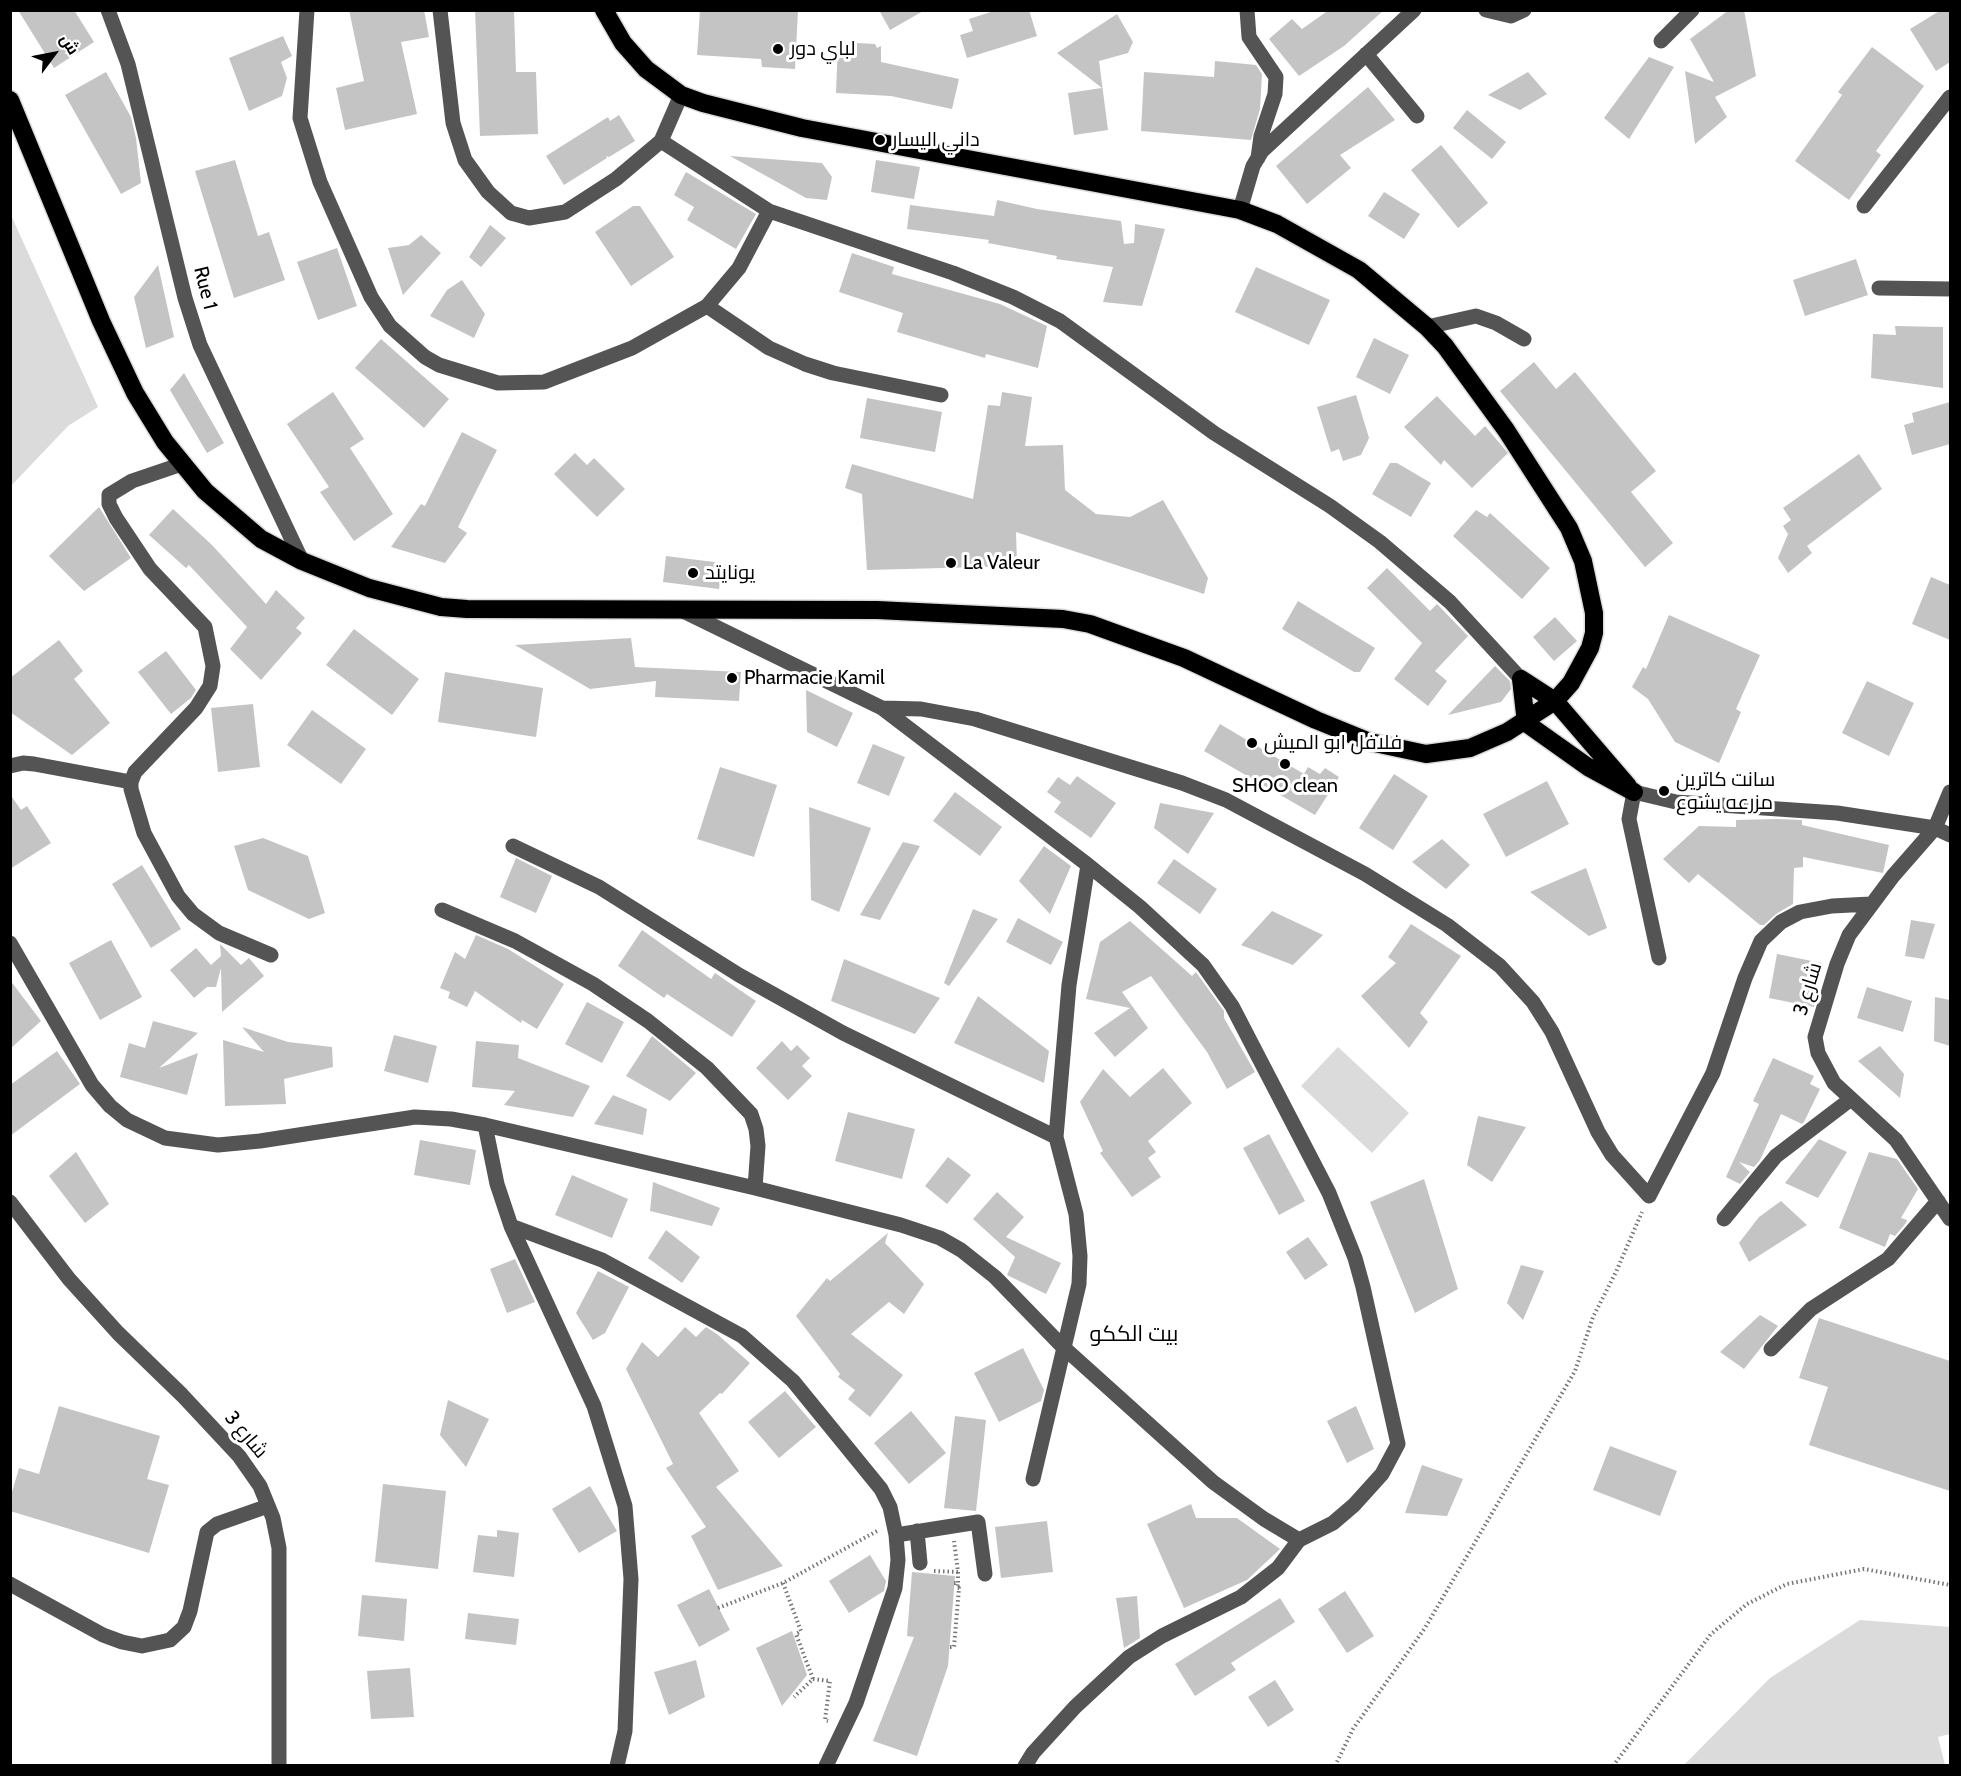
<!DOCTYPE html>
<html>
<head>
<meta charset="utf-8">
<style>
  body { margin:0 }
  #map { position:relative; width:1961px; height:1776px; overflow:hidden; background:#fff; font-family:Cabin,Cairo,sans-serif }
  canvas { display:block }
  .frame { position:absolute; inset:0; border:12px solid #000; pointer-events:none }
  .north { position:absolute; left:24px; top:24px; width:60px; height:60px; -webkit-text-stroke:4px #fff; paint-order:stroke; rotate:58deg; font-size:16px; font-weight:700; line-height:24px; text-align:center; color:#000 }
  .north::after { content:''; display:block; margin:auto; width:21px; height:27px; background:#000; clip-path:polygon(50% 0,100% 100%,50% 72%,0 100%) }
</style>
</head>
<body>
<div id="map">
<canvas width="1961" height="1776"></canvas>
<div class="frame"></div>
<div class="north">ش</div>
</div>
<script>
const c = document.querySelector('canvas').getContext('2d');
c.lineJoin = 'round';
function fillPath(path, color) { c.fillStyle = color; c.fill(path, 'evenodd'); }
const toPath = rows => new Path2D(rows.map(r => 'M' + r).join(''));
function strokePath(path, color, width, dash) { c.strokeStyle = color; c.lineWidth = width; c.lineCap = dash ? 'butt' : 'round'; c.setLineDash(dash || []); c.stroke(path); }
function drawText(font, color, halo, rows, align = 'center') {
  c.font = font + ' Cabin,Cairo,sans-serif'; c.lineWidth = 6; c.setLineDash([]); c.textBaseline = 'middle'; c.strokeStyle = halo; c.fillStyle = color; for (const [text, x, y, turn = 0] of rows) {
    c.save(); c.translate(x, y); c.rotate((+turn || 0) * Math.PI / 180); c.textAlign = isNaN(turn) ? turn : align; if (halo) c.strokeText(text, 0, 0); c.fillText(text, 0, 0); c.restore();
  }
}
const green = toPath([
  [10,213,98,407,68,426,11,486],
  [1338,1047,1409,1113,1372,1153,1301,1086],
  [1860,1620,1950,1627,1950,1734,1938,1737,1945,1765,1684,1765,1770,1678]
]);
const building = toPath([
  [18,10,74,10,94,42,54,68],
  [349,10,424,10,429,37,401,42,417,114,345,130,336,88,364,81],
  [475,10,514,10,516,72,536,72,538,134,480,136],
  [700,10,798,10,795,69,762,67,761,59,697,55],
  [879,10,925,10,890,30],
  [997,10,1029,10,1037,36,967,58,960,35,973,31,969,19],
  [1329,10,1384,10,1344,46,1299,76,1269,39,1292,19,1302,29],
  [1729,10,1744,10,1756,76,1715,97,1727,117,1695,144,1685,71,1714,82,1690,39],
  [1941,10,1950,10,1950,62,1936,71,1910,29],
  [1117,14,1133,42,1128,53,1099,61,1108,130,1074,135,1068,93,1102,88,1057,53],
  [283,36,292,56,281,62,287,78,282,96,249,111,229,58],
  [838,42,875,44,877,48,881,46,881,62,959,79,952,109,891,96,836,93],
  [1872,47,1924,86,1876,151,1881,155,1849,200,1795,161,1842,95,1838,92],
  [1649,57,1674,67,1629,139,1604,118],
  [1215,61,1256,65,1262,74,1260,109,1251,140,1141,131,1144,72,1214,77],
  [106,72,131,117,136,138,141,183,121,194,65,95],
  [1528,72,1547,94,1520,110,1488,95],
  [1368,87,1395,120,1340,155,1351,168,1307,204,1276,166],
  [1467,110,1506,142,1492,159,1453,128],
  [619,115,635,141,609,157,606,156,607,158,564,185,546,156,608,117,610,121],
  [1441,145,1488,203,1458,228,1411,170],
  [730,156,822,163,832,177,827,200,806,198],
  [235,160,258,236,269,232,285,280,234,298,195,171],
  [876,160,920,167,914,199,871,192],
  [686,172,756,214,736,249,687,220,694,207,674,195],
  [1384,192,1420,214,1404,239,1368,216],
  [997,200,1037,209,1121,221,1124,244,1134,243,1135,224,1165,229,1142,306,1103,302,1113,267,1056,259,1057,256,988,243,989,240,907,229,910,205,994,216],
  [633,206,640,206,674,257,631,286,595,232],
  [490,225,506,238,481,267,469,257],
  [421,235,441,253,403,295,388,248,409,245],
  [337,248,357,306,318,320,297,262],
  [852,253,894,267,892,274,1000,304,1047,326,1038,368,986,354,985,358,897,332,903,313,839,292],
  [1856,259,1868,295,1805,316,1793,280],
  [158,265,174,337,146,348,134,297],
  [1256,267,1330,300,1309,345,1235,312],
  [462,280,485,314,474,338,430,316,447,290],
  [1895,326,1943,327,1943,388,1871,378,1873,334,1896,335],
  [1374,338,1409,355,1390,394,1356,377],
  [381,339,449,399,424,428,355,368],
  [1534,362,1556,389,1575,372,1656,471,1631,492,1673,543,1645,567,1500,391],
  [184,373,224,443,207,453,170,390],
  [333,392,364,439,350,448,393,514,354,541,320,492,329,487,287,424],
  [1002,392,1032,397,1025,446,1063,445,1065,490,1096,514,1130,517,1163,500,1208,578,1204,594,1016,532,1017,566,867,570,862,494,845,488,852,464,973,499,988,405,1000,406],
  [1356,395,1369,438,1361,455,1343,461,1339,449,1331,452,1317,407],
  [1437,396,1475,436,1485,426,1508,453,1472,488,1444,460,1441,465,1404,427],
  [867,398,942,412,935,452,860,438],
  [1950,402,1950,444,1912,455,1904,425,1914,422,1912,413],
  [462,432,497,450,458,527,467,533,445,563,391,547,421,504,425,506],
  [575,453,587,465,594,458,625,489,597,517,554,474],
  [1859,454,1882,489,1807,546,1812,553,1788,573,1778,558,1788,534,1783,526,1791,520,1783,508],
  [1390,463,1397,463,1431,483,1411,517,1372,494],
  [99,507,131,558,84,591,49,556],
  [173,509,212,545,266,604,276,590,305,618,296,628,302,633,261,680,230,649,247,627,189,565,186,568,149,535],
  [1476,510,1487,517,1490,513,1550,568,1522,599,1453,536],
  [666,556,722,563,719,589,663,582],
  [1387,568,1430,611,1437,604,1468,636,1435,671,1447,681,1428,706,1394,679,1422,643,1367,588],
  [1931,577,1950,585,1950,640,1912,624],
  [1298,601,1375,648,1360,672,1354,672,1282,629],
  [1669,615,1760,655,1736,709,1741,712,1719,763,1675,742,1648,699,1632,687,1643,667,1646,669],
  [1555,617,1577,641,1554,661,1533,637],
  [354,629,419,679,392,715,326,665],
  [631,638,635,667,741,672,739,701,655,697,656,681,590,689,515,645],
  [59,640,83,671,74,679,110,723,72,755,10,712,10,678],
  [166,651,196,690,191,698,171,714,138,672],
  [1495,666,1510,681,1511,689,1501,702,1448,715],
  [445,672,543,688,536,737,438,722],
  [1867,681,1914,703,1889,756,1842,733],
  [806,690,853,713,837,747,807,732],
  [253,704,260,767,218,772,211,708],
  [312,710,366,749,341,784,287,745],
  [1220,724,1304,774,1308,767,1320,774,1325,768,1339,777,1315,815,1204,751],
  [873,744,905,757,889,796,857,783],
  [720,767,777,785,754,857,697,839],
  [1394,774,1428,796,1393,850,1359,828],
  [1077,776,1116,803,1091,838,1054,812,1061,802,1047,792,1058,777,1070,785],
  [1547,781,1569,824,1506,857,1483,814],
  [955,792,1002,827,980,856,933,821],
  [10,794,21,810,27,806,51,843,10,869],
  [1160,803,1214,813,1188,854,1154,828],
  [809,807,871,828,839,912,811,900],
  [1778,819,1802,820,1802,825,1889,845,1883,873,1803,857,1803,867,1794,868,1793,904,1776,914,1764,925,1760,925,1698,874,1689,883,1663,859,1699,826,1736,827,1736,820],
  [263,838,308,856,325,913,309,919,248,890,234,846],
  [1442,839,1470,865,1446,889,1412,862],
  [903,842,920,846,880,920,860,915],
  [1044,846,1071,866,1050,914,1019,881],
  [516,858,552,876,536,913,500,897],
  [1174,859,1217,889,1200,914,1157,883],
  [142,865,181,929,151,948,112,884],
  [1586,868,1607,928,1589,936,1530,892],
  [973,909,998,919,949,986,944,983],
  [1272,911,1323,935,1293,965,1241,945],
  [1018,918,1063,942,1051,965,1006,942],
  [1911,920,1935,924,1924,959,1905,956],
  [1130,921,1192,976,1196,972,1224,1011,1224,1018,1255,1072,1227,1089,1207,1052,1151,976,1122,992,1148,1028,1115,1057,1094,1033,1130,1008,1086,999,1100,942],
  [1411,924,1461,956,1420,1013,1428,1022,1409,1048,1361,996,1396,963,1388,957],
  [642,930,711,979,715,973,756,1001,732,1037,667,994,664,998,618,966],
  [476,935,508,949,564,984,537,1029,522,1020,521,1023,475,991,467,1007,448,998,450,992,440,988,455,952,465,959],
  [111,940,142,997,100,1020,69,963],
  [220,944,241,965,249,958,264,976,222,1012,221,968,216,987,207,987,194,998,170,970,196,948,211,965,221,956],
  [1777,954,1822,963,1814,1007,1769,998],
  [844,959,940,998,915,1034,831,1001],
  [10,980,41,1021,10,1049],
  [1867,987,1912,1001,1903,1032,1857,1018],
  [978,996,1049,1051,1044,1083,954,1043],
  [1935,997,1950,1000,1950,1046,1934,1041],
  [587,1002,624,1022,602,1063,565,1044],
  [153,1021,198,1033,159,1068,198,1053,187,1095,120,1077,129,1043,145,1048],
  [242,1027,288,1042,332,1047,333,1067,284,1079,286,1104,225,1106,223,1040,264,1052],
  [394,1035,437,1046,428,1083,384,1071],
  [652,1036,696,1073,670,1101,626,1076],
  [476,1041,519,1045,518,1058,590,1086,573,1117,504,1105,515,1091,472,1087],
  [782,1041,791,1051,797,1045,810,1058,802,1066,812,1076,788,1100,756,1068],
  [1880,1046,1904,1074,1900,1098,1858,1061],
  [57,1051,80,1084,10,1136,10,1085],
  [1773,1058,1814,1076,1810,1084,1820,1089,1804,1122,1802,1124,1781,1114,1760,1160,1754,1167,1739,1162,1750,1172,1740,1184,1726,1177,1759,1104,1753,1101],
  [1163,1068,1192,1103,1148,1141,1156,1152,1148,1158,1161,1177,1132,1197,1100,1153,1103,1151,1080,1102,1103,1069,1130,1097],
  [613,1095,647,1109,643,1135,594,1124],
  [848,1112,915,1129,902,1179,835,1161],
  [1478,1116,1526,1127,1492,1182,1467,1165],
  [1269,1134,1305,1201,1279,1215,1243,1148],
  [1819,1139,1847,1152,1818,1198,1785,1183],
  [420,1140,476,1150,470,1185,414,1175],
  [76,1152,109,1204,85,1223,49,1176],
  [1869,1152,1897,1159,1918,1189,1901,1218,1907,1220,1906,1223,1895,1236,1890,1234,1885,1247,1839,1228],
  [948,1157,971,1175,947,1204,925,1186],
  [572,1175,628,1199,612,1238,555,1215],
  [1424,1179,1458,1289,1415,1313,1370,1202],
  [653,1182,720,1208,712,1226,650,1211],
  [997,1192,1024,1217,1006,1237,1061,1263,1046,1294,1007,1275,1015,1257,973,1219],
  [1781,1201,1807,1225,1749,1262,1739,1243,1759,1217],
  [666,1230,700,1257,682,1283,648,1258],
  [888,1233,885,1243,924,1284,904,1314,889,1302,851,1334,903,1375,870,1417,848,1399,855,1390,838,1377,840,1374,796,1316,827,1278,830,1281],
  [1308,1237,1328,1265,1305,1280,1286,1252],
  [515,1259,535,1302,507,1313,490,1269],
  [1521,1265,1544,1271,1523,1320,1507,1303],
  [598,1271,629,1287,605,1333,593,1340,576,1313],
  [1760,1315,1778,1326,1744,1369,1720,1352],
  [1819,1318,1950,1361,1950,1491,1809,1445,1828,1387,1799,1378],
  [685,1327,696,1337,706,1327,717,1334,750,1363,722,1394,720,1393,699,1413,739,1471,716,1487,783,1566,718,1590,691,1536,706,1527,666,1468,673,1464,626,1369,642,1342,658,1357],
  [1023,1348,1044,1390,1041,1401,999,1422,974,1373],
  [785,1391,816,1427,779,1458,748,1422],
  [448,1400,489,1419,466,1467,440,1435],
  [59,1406,160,1436,147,1479,169,1485,149,1553,10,1511,10,1499,19,1468,39,1474],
  [1356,1406,1374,1449,1347,1463,1327,1421],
  [911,1411,946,1453,909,1484,874,1443],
  [955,1416,986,1420,976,1511,944,1508],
  [1610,1446,1677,1471,1660,1516,1593,1490],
  [1422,1465,1463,1479,1447,1516,1405,1513],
  [383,1484,446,1491,438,1569,375,1562],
  [590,1486,617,1531,579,1553,552,1509],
  [1191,1504,1196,1518,1237,1518,1280,1549,1247,1580,1184,1608,1147,1524],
  [1047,1521,1053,1572,1001,1578,995,1527],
  [497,1530,519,1533,514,1577,473,1572,478,1535,497,1537],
  [870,1555,886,1581,884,1591,849,1613,829,1581],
  [912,1572,955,1576,948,1666,917,1756,873,1741,914,1637,907,1636],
  [709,1589,730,1630,699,1647,677,1605],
  [1345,1591,1374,1636,1347,1653,1318,1609],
  [362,1595,407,1599,404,1641,358,1636],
  [1137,1596,1140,1638,1124,1648,1116,1598],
  [1280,1598,1295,1622,1231,1663,1236,1670,1195,1696,1175,1664],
  [468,1613,519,1619,516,1645,465,1639],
  [792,1631,807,1675,782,1706,756,1648],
  [696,1660,705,1697,669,1715,654,1672],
  [410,1668,414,1717,371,1719,367,1671],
  [1275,1680,1294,1710,1268,1727,1248,1697]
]);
const path = toPath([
  [934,1571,958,1572,954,1541],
  [783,1583,801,1631,796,1634,813,1679,794,1697],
  [954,1583,958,1583,958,1572],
  [718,1608,783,1583,877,1531],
  [950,1647,954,1647,959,1588,957,1588,958,1583],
  [813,1679,830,1681,825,1720,828,1721],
  [1335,1766,1353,1729,1425,1628,1575,1371,1593,1317,1616,1272,1642,1212],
  [1613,1766,1711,1634,1747,1604,1787,1584,1864,1569,1950,1585]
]);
const minor = toPath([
  [108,10,128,64,185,298,200,345,302,561],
  [307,10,300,118,320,182,371,297,390,326,425,357,439,365,498,383,544,382,632,348,707,306,739,268,769,211],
  [440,10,453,123,465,160,488,192,511,213,529,218,565,212,616,179,661,141],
  [1247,10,1249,37,1276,77,1275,94,1261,136,1258,158],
  [1486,10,1511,16,1524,10],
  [1661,41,1692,10],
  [1366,54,1417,116],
  [681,95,661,141,769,211,953,273,1013,297,1060,321,1214,433,1330,506,1380,542,1450,602,1521,679],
  [1864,206,1950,97],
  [1240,210,1253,166,1262,151,1414,10],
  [1879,288,1950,289],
  [707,306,769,348,805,364,833,373,941,395],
  [1427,327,1476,316,1496,323,1524,339],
  [182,464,132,481,109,495,109,504,116,518,150,569,205,627,213,666,210,686,196,708,135,772,131,782,131,789,144,833,178,896,193,914,219,933,271,955],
  [882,708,921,709,975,719,1182,783,1226,800,1365,874,1447,925,1500,966,1533,1002,1552,1032,1598,1132,1612,1155,1649,1196,1713,1073,1745,978,1761,941,1781,922,1800,912,1832,906,1871,904],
  [10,766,23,763,34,764,131,782],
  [1950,792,1935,828,1893,876,1849,935,1837,964,1815,1037,1818,1053,1834,1083,1896,1140,1950,1219],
  [513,846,599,887,739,975,843,1033,1056,1137,1076,1214,1080,1256,1079,1284,1033,1479],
  [442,910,515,941,593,984,648,1021,707,1068,751,1114,756,1129,758,1146,755,1188],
  [10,943,92,1085,110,1106,127,1120,165,1138,218,1145,260,1141,415,1117,451,1119,485,1125,497,1184,511,1226,594,1406,625,1506,631,1579,625,1731,617,1766],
  [1659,958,1629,819,1634,792,1676,802,1837,813,1935,828,1950,835],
  [485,1125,755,1188,901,1225,940,1238,961,1250,995,1277,1062,1346,1213,1482,1264,1519,1299,1540,1333,1523,1354,1505,1382,1474,1398,1444,1363,1287,1355,1258,1329,1193,1232,1006,1203,965,1140,907,1088,865,882,708,681,610],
  [1056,1137,1069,985,1088,865],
  [10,1202,69,1279,118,1333,182,1395,239,1456,260,1486,273,1518,279,1548,279,1766],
  [1724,1219,1776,1156,1851,1099],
  [511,1226,602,1260,742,1336,793,1381,881,1489,890,1507,896,1535,898,1560,895,1588,856,1703,826,1766],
  [1771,1349,1811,1309,1888,1259,1938,1201],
  [917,1531,920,1563],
  [896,1535,978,1522,985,1574],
  [10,1584,103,1635,122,1642,142,1646,170,1640,184,1627,190,1611,207,1532,217,1524,268,1506],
  [1025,1766,1033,1753,1075,1707,1129,1657,1162,1636,1241,1597,1278,1568,1299,1540]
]);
const highway = toPath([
  [10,100,101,321,135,393,165,442,205,491,261,539,302,561,369,588,441,607,467,609,877,610,1063,619,1090,624,1184,658,1316,720,1370,742,1426,754,1470,748,1507,732,1555,701,1571,683,1590,648,1594,633,1594,613,1583,561,1569,528,1506,430,1445,346,1427,327,1359,270,1277,224,1240,210,802,128,703,103,681,95,646,69,623,43,604,10],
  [1521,679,1526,723,1588,767,1634,792],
  [1521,679,1555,701,1628,786]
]);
const markers = [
  [778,49,6,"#000"],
  [880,140,6,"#000"],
  [951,563,6,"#000"],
  [693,573,6,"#000"],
  [732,678,6,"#000"],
  [1252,743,6,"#000"],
  [1285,764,6,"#000"],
  [1664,791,6,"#000"]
];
const poiNames = [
  ["لباي دور",790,49],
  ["داني اليسار",892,140],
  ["La Valeur",963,563],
  ["يونايتد",705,573],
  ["Pharmacie Kamil",744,678],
  ["فلافل ابو الميش",1264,743],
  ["سانت كاترين",1676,780],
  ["مزرعه يشوع",1676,803],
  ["SHOO clean",1285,786,"center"]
];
const streetNames = [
  ["Rue 1",205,288,76],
  ["شارع 3",1808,989,-73],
  ["شارع 3",246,1435,50]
];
const quarterNames = [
  ["بيت الككو",1134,1335]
];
fillPath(green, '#dbdbdb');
fillPath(building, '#c4c4c4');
strokePath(highway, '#dbdbdb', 21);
strokePath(path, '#767676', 4, [1.5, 3]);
strokePath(minor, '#545454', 15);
strokePath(highway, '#000', 18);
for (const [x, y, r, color] of markers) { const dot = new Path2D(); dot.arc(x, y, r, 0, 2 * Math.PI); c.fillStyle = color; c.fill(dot); strokePath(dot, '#fff', 2); }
drawText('20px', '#000', '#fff', poiNames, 'left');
drawText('20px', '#000', '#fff', streetNames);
drawText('22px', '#000', '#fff', quarterNames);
</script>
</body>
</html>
